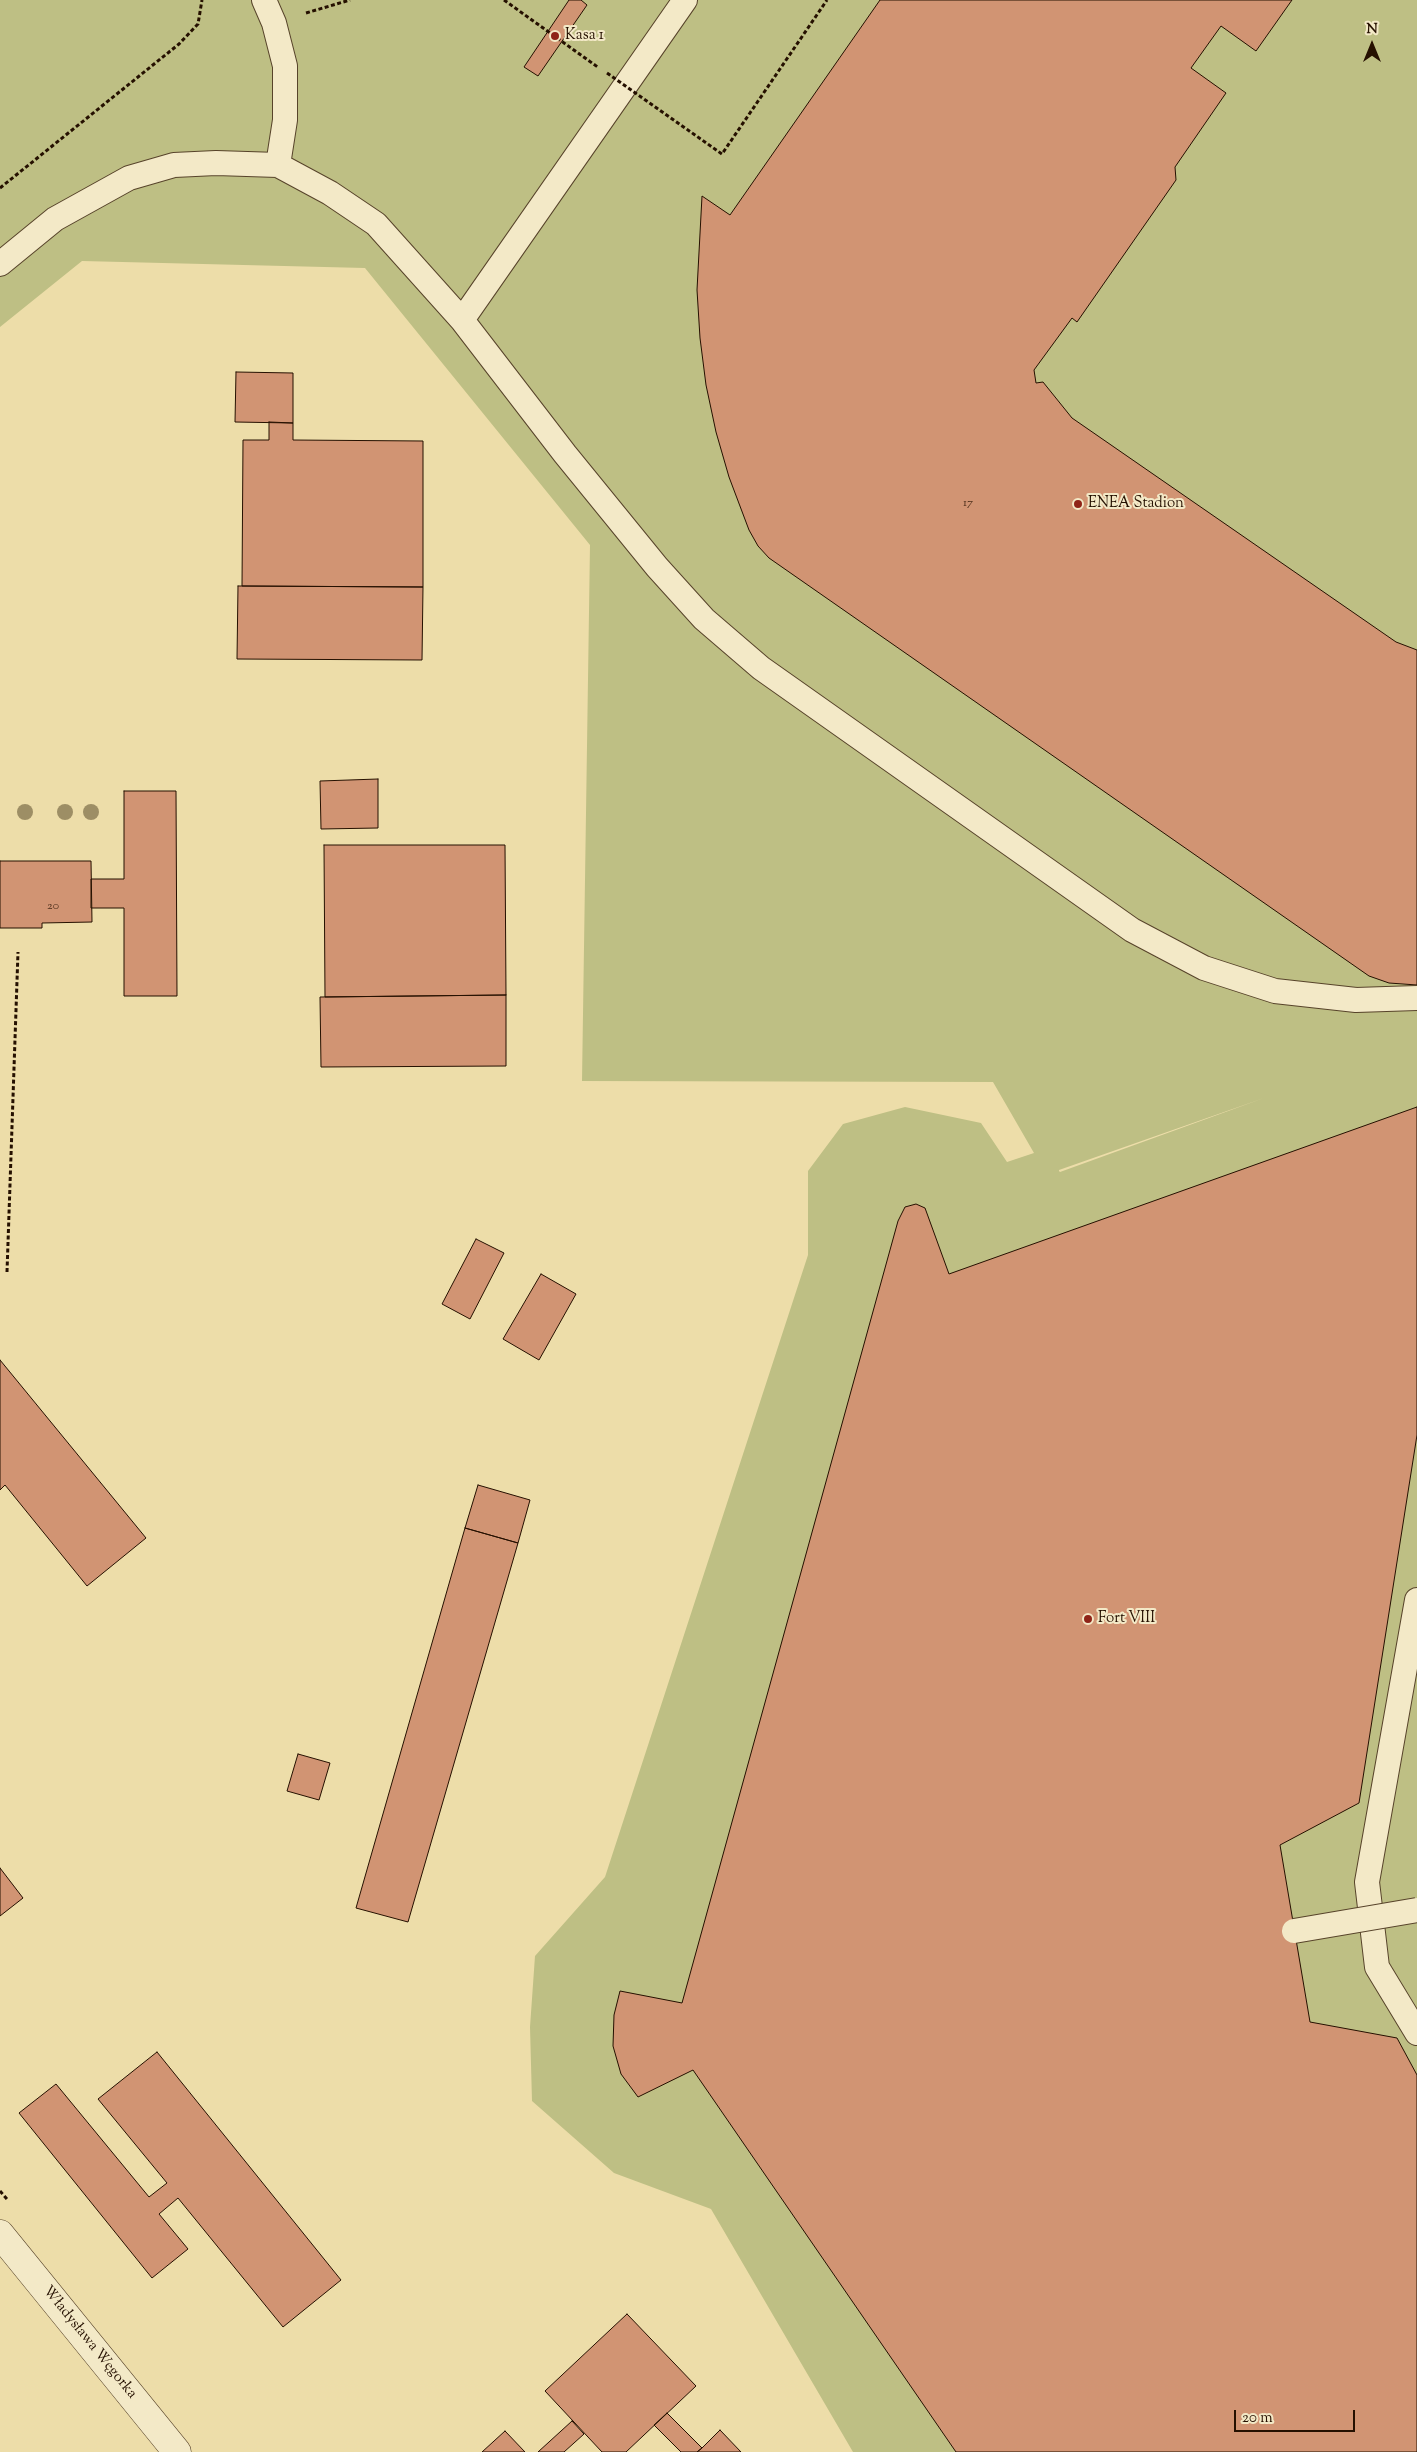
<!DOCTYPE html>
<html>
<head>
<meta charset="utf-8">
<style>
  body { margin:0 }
  #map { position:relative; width:1417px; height:2452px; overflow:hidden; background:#eddda9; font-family:"Sorts Mill Goudy",serif }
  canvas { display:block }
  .north { position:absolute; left:1347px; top:20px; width:50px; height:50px; -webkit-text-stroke:4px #f3e9c7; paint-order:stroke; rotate:0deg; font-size:14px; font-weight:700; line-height:20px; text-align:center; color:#251000 }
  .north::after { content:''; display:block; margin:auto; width:18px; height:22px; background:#251000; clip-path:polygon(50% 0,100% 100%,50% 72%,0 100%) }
  .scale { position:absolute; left:1234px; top:2410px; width:121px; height:22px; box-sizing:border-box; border:2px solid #251000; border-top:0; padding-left:6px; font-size:15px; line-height:18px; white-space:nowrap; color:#251000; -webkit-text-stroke:4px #f3e9c7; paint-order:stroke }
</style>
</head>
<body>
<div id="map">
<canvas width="1417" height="2452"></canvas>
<div class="north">N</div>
<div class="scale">20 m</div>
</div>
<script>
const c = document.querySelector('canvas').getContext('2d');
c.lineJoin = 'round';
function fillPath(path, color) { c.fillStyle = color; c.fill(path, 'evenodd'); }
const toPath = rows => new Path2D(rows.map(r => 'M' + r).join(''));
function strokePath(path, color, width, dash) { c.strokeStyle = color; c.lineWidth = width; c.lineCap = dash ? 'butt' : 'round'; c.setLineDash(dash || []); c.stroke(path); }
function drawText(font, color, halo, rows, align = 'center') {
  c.font = font + ' "Sorts Mill Goudy",serif'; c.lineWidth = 4; c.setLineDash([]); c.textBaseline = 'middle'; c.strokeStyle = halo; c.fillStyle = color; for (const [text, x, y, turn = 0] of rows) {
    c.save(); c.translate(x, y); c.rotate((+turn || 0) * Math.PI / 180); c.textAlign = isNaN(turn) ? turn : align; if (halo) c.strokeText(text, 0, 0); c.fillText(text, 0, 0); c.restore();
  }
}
const green = toPath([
  [0,0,1417,0,1417,2452,853,2452,711,2209,614,2173,532,2101,530,2027,535,1956,605,1877,808,1255,808,1171,843,1124,905,1107,981,1123,1007,1162,1034,1153,993,1082,582,1081,590,545,365,268,82,261,0,327],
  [1264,1098,1060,1172,1059,1171,1059,1170]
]);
const building = toPath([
  [569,0,581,0,587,5,538,76,524,67,569,0],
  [880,0,1292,0,1256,51,1221,26,1191,68,1226,93,1175,167,1176,180,1077,322,1072,318,1034,370,1036,383,1043,382,1072,418,1396,642,1417,650,1417,985,1389,983,1369,976,769,558,758,546,749,530,729,477,716,432,706,385,700,338,697,290,702,196,730,215,880,0],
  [236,372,293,373,293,423,235,422,236,372],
  [269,422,293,423,293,440,423,441,423,587,242,586,243,440,269,440,269,422],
  [238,586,423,587,422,660,237,659,238,586],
  [378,779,378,828,321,829,320,781,378,779],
  [124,791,176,791,177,996,124,996,124,908,91,908,91,879,124,879,124,791],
  [324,845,505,845,506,995,325,997,324,845],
  [0,861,91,861,92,922,42,923,42,928,0,928,0,861],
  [506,995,506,1066,321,1067,320,997,506,995],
  [1417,1107,1417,1435,1359,1803,1280,1845,1310,2022,1397,2038,1417,2075,1417,2452,956,2452,693,2070,638,2097,621,2074,613,2046,614,2015,620,1991,682,2003,898,1221,905,1207,916,1204,925,1208,949,1274,1417,1107],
  [476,1239,504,1253,470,1319,442,1304,476,1239],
  [541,1274,576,1294,539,1360,503,1339,541,1274],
  [0,1360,146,1538,87,1586,5,1485,0,1490,0,1360],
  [478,1485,530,1500,518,1543,465,1528,478,1485],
  [465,1528,518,1543,408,1922,356,1908,465,1528],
  [298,1754,330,1763,319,1800,287,1791,298,1754],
  [0,1868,23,1898,0,1916,0,1868],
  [157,2052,341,2280,283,2327,178,2198,159,2214,188,2249,152,2278,19,2113,56,2084,149,2197,167,2183,98,2099,157,2052],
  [627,2314,696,2386,626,2452,602,2452,545,2391,627,2314],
  [667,2413,702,2448,697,2452,681,2452,654,2425,667,2413],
  [572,2421,584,2434,564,2452,538,2452,572,2421],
  [720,2430,741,2452,697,2452,702,2448,720,2430],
  [505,2431,525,2452,482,2452,505,2431]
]);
const path = toPath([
  [504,0,599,68],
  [306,13,350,0],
  [0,188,179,44,198,24,202,0],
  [7,1272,18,952],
  [0,2191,7,2199]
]);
const service = toPath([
  [264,0,274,23,285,66,285,120,278,165],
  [0,264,55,219,129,178,174,165,216,163,278,165,330,193,376,224,462,320,565,454,657,567,704,619,761,668,1132,930,1204,968,1275,991,1356,1000,1417,998],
  [462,320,685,0],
  [1417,1600,1367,1882,1377,1967,1417,2033]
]);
const minor = toPath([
  [0,2234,177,2452]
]);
const pathBridge = toPath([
  [607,73,722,154,827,0]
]);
const serviceBridge = toPath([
  [1294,1931,1417,1910]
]);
const trees = [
  [25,812],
  [65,812],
  [91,812]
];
const markers = [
  [555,36,5,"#8f2418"],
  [1078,504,5,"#8f2418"],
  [1088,1619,5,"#8f2418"]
];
const numberNames = [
  ["17",968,504],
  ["20",53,907]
];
const poiNames = [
  ["Kasa 1",565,36],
  ["ENEA Stadion",1088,504],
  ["Fort VIII",1098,1619]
];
const streetNames = [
  ["Władysława Węgorka",89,2343,51]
];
fillPath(green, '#bebf84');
fillPath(building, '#d19473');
strokePath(building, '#251000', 1);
strokePath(service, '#57432a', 26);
strokePath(minor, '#57432a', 29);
strokePath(path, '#251000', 3, [4, 2.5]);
strokePath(service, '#f3e9c7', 24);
strokePath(minor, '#f3e9c7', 28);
strokePath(serviceBridge, '#57432a', 26, []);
strokePath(pathBridge, '#251000', 3, [4, 2.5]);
strokePath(serviceBridge, '#f3e9c7', 24);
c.fillStyle = '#9d8e65';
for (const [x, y] of trees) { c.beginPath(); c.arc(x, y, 8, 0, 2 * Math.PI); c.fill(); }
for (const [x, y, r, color] of markers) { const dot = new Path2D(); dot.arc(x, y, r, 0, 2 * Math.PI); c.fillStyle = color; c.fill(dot); strokePath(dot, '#f3e9c7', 2); }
drawText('12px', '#50311d', null, numberNames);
drawText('15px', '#251000', '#f3e9c7', poiNames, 'left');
drawText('15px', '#251000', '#f3e9c7', streetNames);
</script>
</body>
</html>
